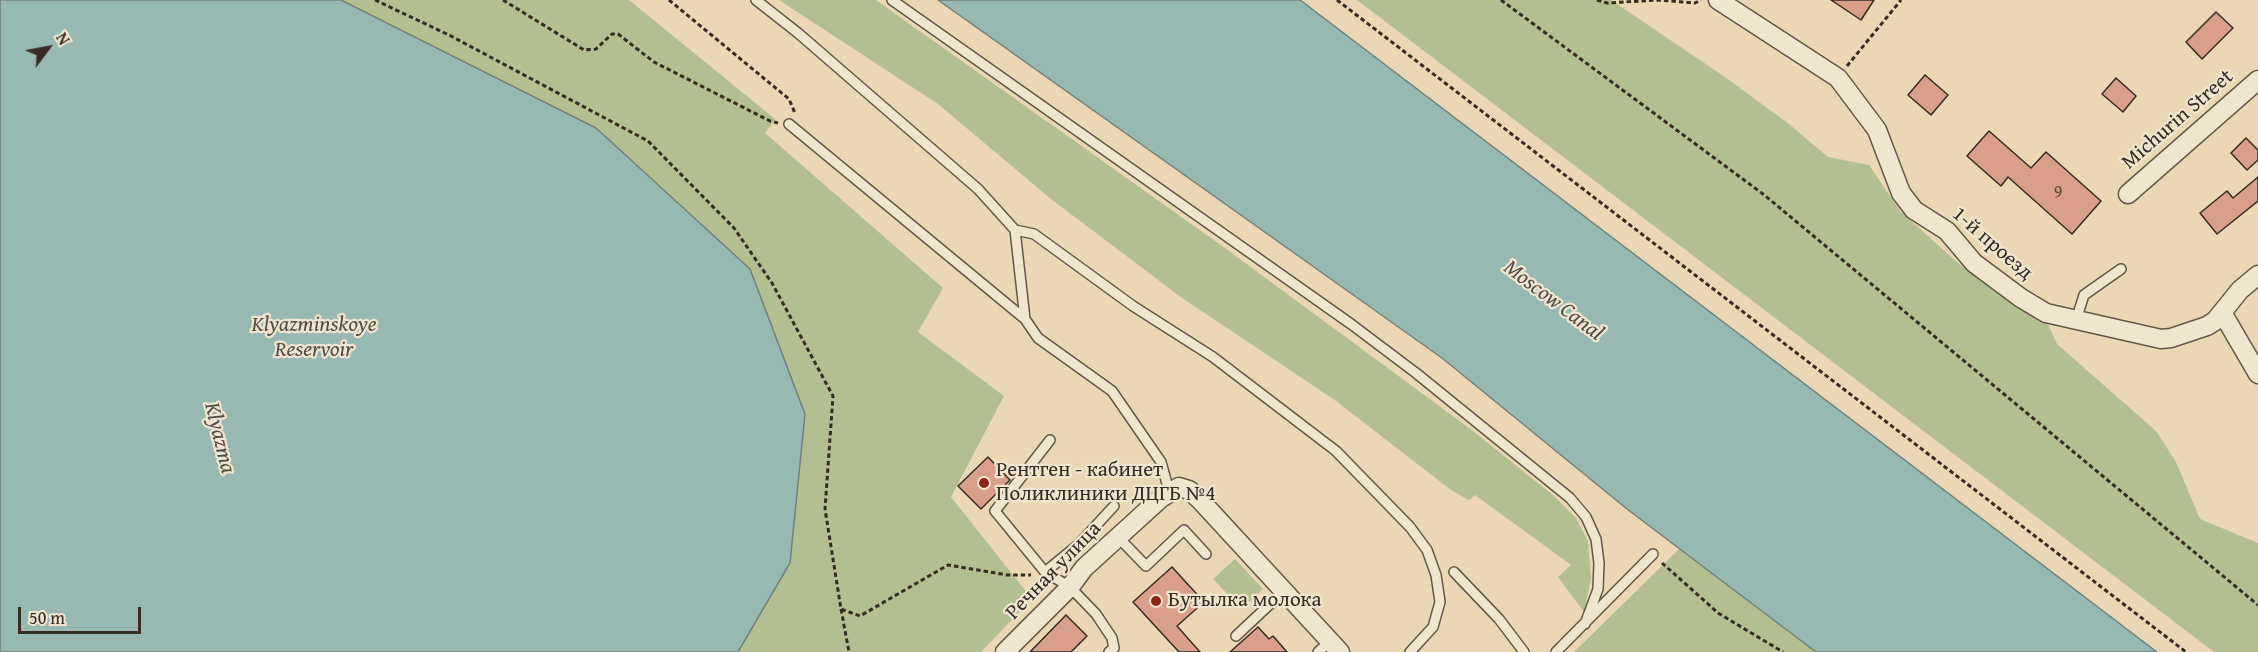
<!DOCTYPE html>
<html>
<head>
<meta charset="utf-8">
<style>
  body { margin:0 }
  #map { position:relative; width:2258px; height:652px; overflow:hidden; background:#ebd7b6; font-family:"Gentium Book Plus",serif }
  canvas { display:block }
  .north { position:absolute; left:18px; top:18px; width:60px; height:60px; -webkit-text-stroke:4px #f2e5d0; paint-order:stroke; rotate:58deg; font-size:16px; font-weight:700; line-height:24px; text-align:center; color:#372c23 }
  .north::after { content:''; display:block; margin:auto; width:21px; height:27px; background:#372c23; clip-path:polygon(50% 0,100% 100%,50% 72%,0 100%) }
  .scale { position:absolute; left:18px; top:607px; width:123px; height:27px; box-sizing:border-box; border:3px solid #372c23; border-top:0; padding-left:8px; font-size:18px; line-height:21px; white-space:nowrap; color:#372c23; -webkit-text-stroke:4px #f2e5d0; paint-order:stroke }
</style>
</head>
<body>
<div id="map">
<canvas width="2258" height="652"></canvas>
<div class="north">N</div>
<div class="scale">50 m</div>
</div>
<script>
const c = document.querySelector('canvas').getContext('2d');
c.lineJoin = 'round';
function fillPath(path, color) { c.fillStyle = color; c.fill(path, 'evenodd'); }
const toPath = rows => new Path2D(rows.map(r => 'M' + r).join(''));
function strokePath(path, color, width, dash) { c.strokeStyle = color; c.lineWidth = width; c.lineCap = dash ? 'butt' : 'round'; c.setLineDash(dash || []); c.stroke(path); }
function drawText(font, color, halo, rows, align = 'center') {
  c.font = font + ' "Gentium Book Plus",serif'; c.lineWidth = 4.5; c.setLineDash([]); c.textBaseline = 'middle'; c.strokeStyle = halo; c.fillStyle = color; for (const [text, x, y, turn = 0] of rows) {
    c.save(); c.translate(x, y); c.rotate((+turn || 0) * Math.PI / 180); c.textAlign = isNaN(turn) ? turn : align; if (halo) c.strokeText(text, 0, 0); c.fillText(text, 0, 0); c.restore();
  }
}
const green = toPath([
  [341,0,629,0,775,119,765,133,943,288,918,332,1004,396,951,497,1032,599,981,652,738,652,790,563,596,128],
  [779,0,876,0,1225,248,1473,431,1554,496,1576,518,1588,541,1591,578,1584,612,1558,577,1571,565,1475,495,1469,500,1451,490,1336,401,1182,298,1051,199,938,104],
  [1357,0,1611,0,1725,77,1789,124,1828,157,1869,165,1900,211,1958,263,2003,298,2046,320,2057,344,2156,431,2176,462,2200,519,2258,543,2258,652,2214,652],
  [1679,549,1816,652,1574,652],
  [1235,559,1263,589,1242,609,1213,579]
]);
const water = toPath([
  [0,0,341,0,596,128,750,269,805,414,790,563,738,652,0,652,0,0],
  [938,0,1300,0,2157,652,1816,652,1627,509,1442,358,938,0]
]);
const building = toPath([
  [1831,0,1874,0,1861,20,1831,0],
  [2216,12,2233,28,2202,59,2186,42,2216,12],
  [1925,75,1948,95,1931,115,1908,95,1925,75],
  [2116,78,2136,96,2123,112,2102,94,2116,78],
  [1989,131,2031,168,2046,152,2101,201,2072,234,2008,177,2001,186,1967,156,1989,131],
  [2246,138,2258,150,2258,160,2247,170,2231,153,2246,138],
  [2258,177,2258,201,2217,234,2200,213,2227,191,2233,198,2258,177],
  [988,457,1010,480,981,509,958,486,988,457],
  [1172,567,1204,602,1177,626,1200,652,1179,652,1133,602,1172,567],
  [1066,615,1087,636,1071,652,1030,652,1066,615],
  [1258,627,1269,639,1273,636,1287,652,1230,652,1258,627]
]);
const path = toPath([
  [375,0,449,35,648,141,734,228,772,283,833,396,825,509,841,609,860,616,948,565,1007,575,1031,575],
  [503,0,584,50,596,49,612,34,618,34,654,62,770,121,778,123],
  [669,0,789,99,795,113],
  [1337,0,2186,652],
  [1501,0,1763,194,2258,605],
  [1597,0,1607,3,1659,0,1695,3,1701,0],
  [1847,66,1901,0],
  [1662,563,1718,613,1783,652],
  [841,609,849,652]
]);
const service = toPath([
  [756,0,798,33,978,189,1015,230,1034,234,1133,306,1213,357,1336,451,1410,527,1427,550,1436,575,1440,602,1433,627,1410,652],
  [892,0,1351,324,1416,373,1570,498,1586,517,1596,539,1599,563,1598,589,1585,624],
  [789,124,1025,319],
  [1015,230,1025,319,1038,338,1112,391,1161,462,1169,491],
  [2076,320,2084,295,2121,269],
  [1050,440,995,511,1045,572,1070,587,1096,614,1112,638,1114,648,1109,652],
  [1118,537,1146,566,1184,530,1206,554],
  [1045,572,1078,545,1114,506],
  [1454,572,1499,619,1524,652],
  [1236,636,1284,591],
  [1318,652,1330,641],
  [1556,652,1653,554]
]);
const minor = toPath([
  [1718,0,1838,78,1877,130,1901,193,1914,210,1947,231,1974,263,2021,298,2046,313,2161,339,2171,338,2207,326,2215,321,2240,290,2258,275],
  [2128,194,2258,80],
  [2223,314,2258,374],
  [1005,652,1070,587,1084,568,1161,498,1179,487,1189,490,1200,500,1340,652]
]);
const markers = [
  [984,483,6,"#8f2418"],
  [1156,601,6,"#8f2418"]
];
const numberNames = [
  ["9",2058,193]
];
const streetNames = [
  ["Michurin Street",2178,120,-41],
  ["1-й проезд",1992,244,41],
  ["Речная улица",1054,571,-46]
];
const poiNames = [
  ["Рентген - кабинет",996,471],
  ["Поликлиники ДЦГБ №4",996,495],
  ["Бутылка молока",1168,601]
];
const waterNames = [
  ["Moscow Canal",1553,301,37],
  ["Klyazminskoye",314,325],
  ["Reservoir",314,350],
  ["Klyazma",219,438,76]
];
fillPath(green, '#b3bf91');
fillPath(water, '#98b9b2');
strokePath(water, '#718179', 1.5);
fillPath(building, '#d99e8c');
strokePath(building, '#372c23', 1.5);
strokePath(service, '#645748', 12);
strokePath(minor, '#645748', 21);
strokePath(path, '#372c23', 3, [4.5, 3]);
strokePath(service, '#f2e5d0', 9);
strokePath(minor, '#f2e5d0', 18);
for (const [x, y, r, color] of markers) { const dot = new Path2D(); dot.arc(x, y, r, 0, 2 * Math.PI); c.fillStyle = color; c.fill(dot); strokePath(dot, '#f2e5d0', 2); }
drawText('18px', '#60483d', null, numberNames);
drawText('21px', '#372c23', '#f2e5d0', streetNames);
drawText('21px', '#372c23', '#f2e5d0', poiNames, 'left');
drawText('italic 22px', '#4f4f47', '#f2e5d0', waterNames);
</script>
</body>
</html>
